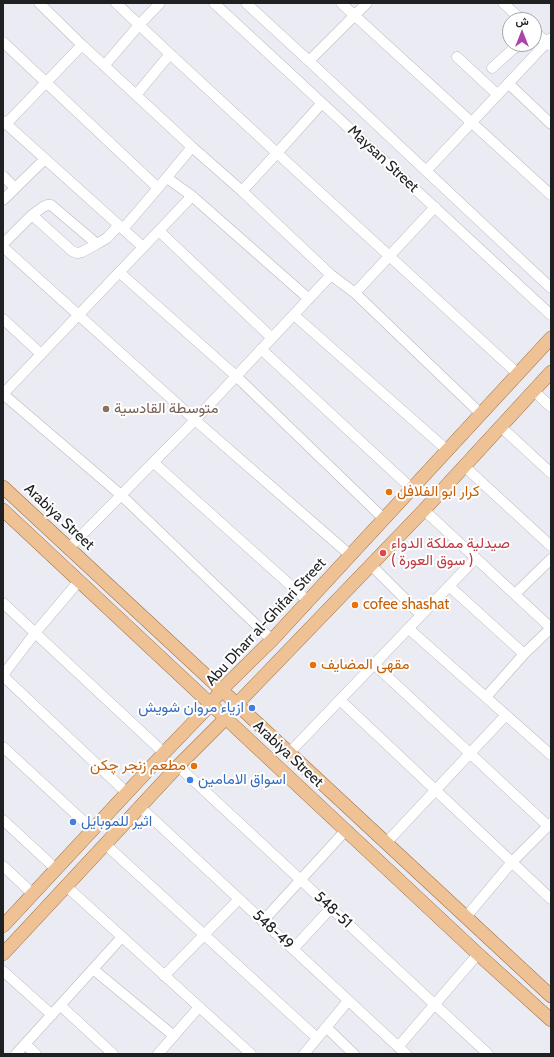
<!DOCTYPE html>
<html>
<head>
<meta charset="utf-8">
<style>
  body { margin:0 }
  #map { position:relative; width:554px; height:1057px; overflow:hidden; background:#ebecf3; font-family:Cabin,Vazirmatn,sans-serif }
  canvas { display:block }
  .frame { position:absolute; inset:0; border:4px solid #1f2022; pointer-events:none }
  .north { position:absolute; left:502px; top:12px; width:40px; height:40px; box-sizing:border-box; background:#fff; border:1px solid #a5a6a7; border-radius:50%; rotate:0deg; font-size:11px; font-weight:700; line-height:16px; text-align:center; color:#1f2022 }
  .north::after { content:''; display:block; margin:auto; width:14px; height:18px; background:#aa46ab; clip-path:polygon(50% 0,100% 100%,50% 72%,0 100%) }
</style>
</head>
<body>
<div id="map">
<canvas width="554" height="1057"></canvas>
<div class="frame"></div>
<div class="north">ش</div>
</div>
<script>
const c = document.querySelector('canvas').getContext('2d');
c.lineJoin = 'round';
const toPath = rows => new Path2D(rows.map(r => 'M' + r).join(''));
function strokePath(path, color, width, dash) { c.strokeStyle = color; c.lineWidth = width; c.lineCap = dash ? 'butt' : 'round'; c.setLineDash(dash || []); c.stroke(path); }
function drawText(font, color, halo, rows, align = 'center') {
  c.font = font + ' Cabin,Vazirmatn,sans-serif'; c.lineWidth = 4; c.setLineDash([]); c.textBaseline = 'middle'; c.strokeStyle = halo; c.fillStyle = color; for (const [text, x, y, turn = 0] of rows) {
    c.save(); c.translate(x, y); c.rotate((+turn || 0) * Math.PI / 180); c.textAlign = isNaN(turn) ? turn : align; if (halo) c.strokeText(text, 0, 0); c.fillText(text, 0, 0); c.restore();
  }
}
const minor = toPath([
  [39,3,82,45,192,147,242,191,331,275,355,293,481,414],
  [116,3,170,54,277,153,518,374],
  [214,3,551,315],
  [246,3,309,61,551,288],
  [341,3,551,195],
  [503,3,522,20],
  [534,31,551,46],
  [3,42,158,188],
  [457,57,498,95],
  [309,61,367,3],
  [104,66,139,25,160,3],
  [492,68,513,49,523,44],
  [509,84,551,124],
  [136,95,170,54],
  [3,121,143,247],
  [6,124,82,45],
  [426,171,551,38],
  [3,176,15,188],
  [167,178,192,196,309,299],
  [242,191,277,153,322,103],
  [3,200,45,159],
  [32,215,72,251,77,253,82,252,97,244],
  [123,229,158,188,192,147],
  [159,231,272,338],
  [3,244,32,215,43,207,47,205,51,205,97,244,107,238,119,225],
  [3,247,195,420,350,555],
  [119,272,236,376,384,519],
  [355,293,435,207],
  [294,315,447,450],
  [3,319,41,354],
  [261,349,412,489],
  [534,391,551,407],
  [3,394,121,495,272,640],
  [3,394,192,196],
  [500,426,551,473],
  [153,462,308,601],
  [464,466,551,546],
  [424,510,551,628],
  [69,548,195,420,331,275],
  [371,565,421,615],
  [449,586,524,654],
  [515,594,551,559],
  [3,603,164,753],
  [409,629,551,755],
  [375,665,548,826],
  [3,675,35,633,79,581],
  [3,676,127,793],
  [486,697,524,654,551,628],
  [341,701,551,899],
  [3,747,93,830],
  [289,753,476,558],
  [178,766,488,1054],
  [140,807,406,1054],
  [3,820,56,869],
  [386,843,506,715],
  [105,844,317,1038],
  [3,866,33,894],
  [66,886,251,1054],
  [466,917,512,862,551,823],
  [263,921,346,830],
  [293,949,331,908],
  [93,969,174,1036],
  [3,971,52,1015],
  [164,976,239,899],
  [61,1006,113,1054],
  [326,1027,354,1054],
  [25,1044,36,1054],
  [398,1047,478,954],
  [16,1054,122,937],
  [158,1054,199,1007],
  [304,1054,348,1001]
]);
const major = toPath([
  [3,487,551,996],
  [3,510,478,954,551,1020],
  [3,926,164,753,211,704,221,690,272,640,551,338],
  [3,954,178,766,226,718,237,704,424,510,551,372]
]);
const markers = [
  [106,409,4,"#8d6e63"],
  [389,492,4,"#e8710a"],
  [383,553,4,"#e0444e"],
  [355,605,4,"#e8710a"],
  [313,665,4,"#e8710a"],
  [252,708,4,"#3f7fe0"],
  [194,766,4,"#e8710a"],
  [190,780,4,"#3f7fe0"],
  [73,822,4,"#3f7fe0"]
];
const streetNames = [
  ["Maysan Street",383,159,43],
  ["Arabiya Street",59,517,43],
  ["Abu Dharr al-Ghifari Street",266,622,-47],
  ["Arabiya Street",288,754,43],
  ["548-51",333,910,43],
  ["548-49",273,930,43]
];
const educationNames = [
  ["متوسطة القادسية",114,409]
];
const foodNames = [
  ["كرار ابو الفلافل",397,492],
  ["cofee shashat",363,605],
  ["مقهى المضايف",321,665],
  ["مطعم زنجر چكن",186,766,"right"]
];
const healthNames = [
  ["صيدلية مملكة الدواء",391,544],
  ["( سوق العورة )",391,561]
];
const shopNames = [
  ["ازياء مروان شويش",244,708,"right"],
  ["اسواق الامامين",198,780],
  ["اثير للموبايل",81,822]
];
strokePath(minor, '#b7b8be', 11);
strokePath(major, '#9f6f40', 14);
strokePath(minor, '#fff', 10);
strokePath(major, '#efc296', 13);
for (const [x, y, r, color] of markers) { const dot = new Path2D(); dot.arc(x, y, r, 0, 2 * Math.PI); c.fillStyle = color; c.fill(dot); strokePath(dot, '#fff', 1.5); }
drawText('15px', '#1f2022', '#fff', streetNames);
drawText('15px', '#785e54', '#fff', educationNames, 'left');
drawText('15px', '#c56008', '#fff', foodNames, 'left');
drawText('15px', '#be3a42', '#fff', healthNames, 'left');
drawText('15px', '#366cbe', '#fff', shopNames, 'left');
</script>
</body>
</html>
